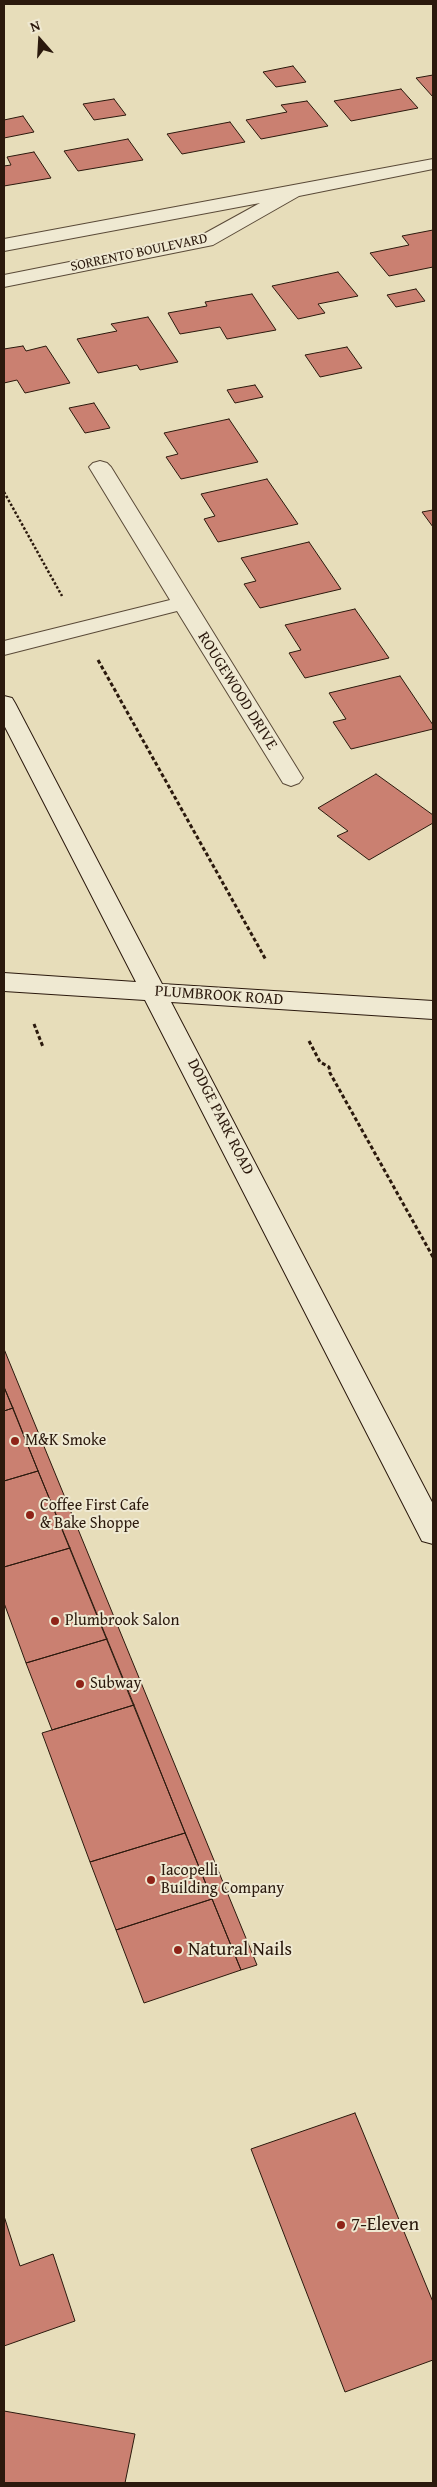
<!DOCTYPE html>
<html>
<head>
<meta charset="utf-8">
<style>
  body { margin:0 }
  #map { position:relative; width:437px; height:2487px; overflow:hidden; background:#e7ddba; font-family:"Gentium Book Plus",serif }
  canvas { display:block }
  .frame { position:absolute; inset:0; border:5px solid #2b190d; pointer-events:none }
  .north { position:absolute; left:15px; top:15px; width:50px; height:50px; -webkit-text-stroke:4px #efe9d2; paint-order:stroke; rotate:341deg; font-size:14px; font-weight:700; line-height:20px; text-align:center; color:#2b190d }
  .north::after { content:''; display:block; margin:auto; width:18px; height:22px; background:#2b190d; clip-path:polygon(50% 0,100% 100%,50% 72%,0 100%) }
</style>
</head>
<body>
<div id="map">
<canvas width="437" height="2487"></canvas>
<div class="frame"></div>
<div class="north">N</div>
</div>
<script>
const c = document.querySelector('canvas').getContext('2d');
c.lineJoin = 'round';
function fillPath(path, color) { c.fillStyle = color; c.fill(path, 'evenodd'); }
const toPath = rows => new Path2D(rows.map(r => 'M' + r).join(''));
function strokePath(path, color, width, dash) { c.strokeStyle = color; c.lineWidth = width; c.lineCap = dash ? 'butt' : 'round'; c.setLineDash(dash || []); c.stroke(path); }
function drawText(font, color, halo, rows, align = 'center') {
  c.font = font + ' "Gentium Book Plus",serif'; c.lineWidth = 4; c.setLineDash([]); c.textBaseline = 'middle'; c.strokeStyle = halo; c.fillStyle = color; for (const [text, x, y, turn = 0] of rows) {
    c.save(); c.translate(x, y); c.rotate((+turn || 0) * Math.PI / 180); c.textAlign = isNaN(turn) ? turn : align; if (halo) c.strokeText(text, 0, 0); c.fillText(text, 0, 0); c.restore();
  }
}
const building = toPath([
  [293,66,306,82,276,87,263,72,293,66],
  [433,75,433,97,416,78,433,75],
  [401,89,418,108,351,121,334,101,401,89],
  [114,99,126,115,94,120,83,104,114,99],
  [307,101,328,126,261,139,246,120,287,112,281,105,307,101],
  [23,116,34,132,4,138,4,120,23,116],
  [230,122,245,142,182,154,167,134,230,122],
  [128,139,143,160,78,171,64,151,128,139],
  [34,152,51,178,4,186,4,166,11,165,7,157,34,152],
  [433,230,433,267,389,276,370,253,409,245,402,236,433,230],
  [338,272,358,296,318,304,325,313,298,319,272,286,338,272],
  [416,289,425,301,396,307,387,295,416,289],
  [252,294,276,330,227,339,220,327,180,334,168,313,207,306,205,302,252,294],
  [148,317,178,362,140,370,137,365,98,373,77,339,117,331,111,324,148,317],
  [23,346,26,351,46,346,70,383,25,393,17,380,4,383,4,349,23,346],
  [347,347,362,368,320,377,305,355,347,347],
  [255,385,263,397,235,403,227,390,255,385],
  [94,403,110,428,85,433,69,408,94,403],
  [229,419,258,462,181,479,166,457,178,454,164,433,229,419],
  [267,479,298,524,218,542,204,519,215,516,201,494,267,479],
  [433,510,433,527,422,512,433,510],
  [309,542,341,589,260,608,244,584,256,581,241,558,309,542],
  [355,609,389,658,305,678,289,653,301,650,285,625,355,609],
  [400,676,433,725,433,729,351,749,333,722,346,719,329,693,400,676],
  [376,774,433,815,433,823,369,860,337,836,348,831,318,808,376,774],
  [4,1349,257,1965,241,1970,4,1387,4,1349],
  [4,1387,13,1408,4,1411,4,1387],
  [13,1408,38,1471,4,1481,4,1411,13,1408],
  [38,1471,70,1548,4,1567,4,1481,38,1471],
  [70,1548,107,1639,26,1663,4,1603,4,1567,70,1548],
  [107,1639,134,1705,52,1730,26,1663,107,1639],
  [134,1705,185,1833,90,1862,42,1733,134,1705],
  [185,1833,212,1899,116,1930,90,1862,185,1833],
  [212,1899,241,1970,144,2003,116,1930,212,1899],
  [355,2113,433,2302,433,2360,345,2392,251,2149,355,2113],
  [4,2216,20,2266,53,2254,75,2321,4,2346,4,2216],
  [4,2411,135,2434,125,2483,4,2483,4,2411]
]);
const pathFar1 = toPath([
  [4,492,62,596]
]);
const path = toPath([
  [98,660,266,960],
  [34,1024,43,1047],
  [309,1041,320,1062,329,1067,330,1073,433,1257]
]);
const street = toPath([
  [433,159,433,169,299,196,213,245,4,287,4,275,200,236,260,203,4,251,4,239,433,159],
  [100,461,107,463,111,467,303,778,299,783,291,786,283,783,177,611,4,655,4,641,170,600,89,467,93,463,100,461]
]);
const secondary = toPath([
  [4,696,12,698,15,703,162,984,433,1001,433,1019,171,1002,433,1504,433,1544,422,1541,145,1000,4,991,4,973,136,982,4,725,4,696]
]);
const markers = [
  [15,1441,5,"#8f2418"],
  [30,1515,5,"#8f2418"],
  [55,1621,5,"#8f2418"],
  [80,1684,5,"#8f2418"],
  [151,1880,5,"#8f2418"],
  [178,1950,5,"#8f2418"],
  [341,2225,5,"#8f2418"]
];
const farStreetnames = [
  ["SORRENTO BOULEVARD",139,253,-12]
];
const streetNames = [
  ["ROUGEWOOD DRIVE",237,691,58],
  ["PLUMBROOK ROAD",219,996,4],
  ["DODGE PARK ROAD",220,1117,63]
];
const poiNames = [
  ["M&K Smoke",25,1441],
  ["Coffee First Cafe",40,1506],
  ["& Bake Shoppe",40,1524],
  ["Plumbrook Salon",65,1621],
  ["Subway",90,1684],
  ["Iacopelli",161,1871],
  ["Building Company",161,1889]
];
const nearPoinames = [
  ["Natural Nails",188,1950],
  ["7-Eleven",351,2225]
];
fillPath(building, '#ca8071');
strokePath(building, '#2b190d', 1);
strokePath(street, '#5a4a38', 2);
strokePath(secondary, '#2b190d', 2);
strokePath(pathFar1, '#2b190d', 2.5, [2.5, 2]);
strokePath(path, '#2b190d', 3, [4, 2.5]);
fillPath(street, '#efe9d2');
fillPath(secondary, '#efe9d2');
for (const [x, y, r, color] of markers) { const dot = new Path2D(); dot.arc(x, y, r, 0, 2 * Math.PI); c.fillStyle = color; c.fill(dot); strokePath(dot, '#efe9d2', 2); }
drawText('14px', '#2b190d', '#efe9d2', farStreetnames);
drawText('16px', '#2b190d', '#efe9d2', streetNames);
drawText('16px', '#2b190d', '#efe9d2', poiNames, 'left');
drawText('19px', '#2b190d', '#efe9d2', nearPoinames, 'left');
</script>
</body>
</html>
